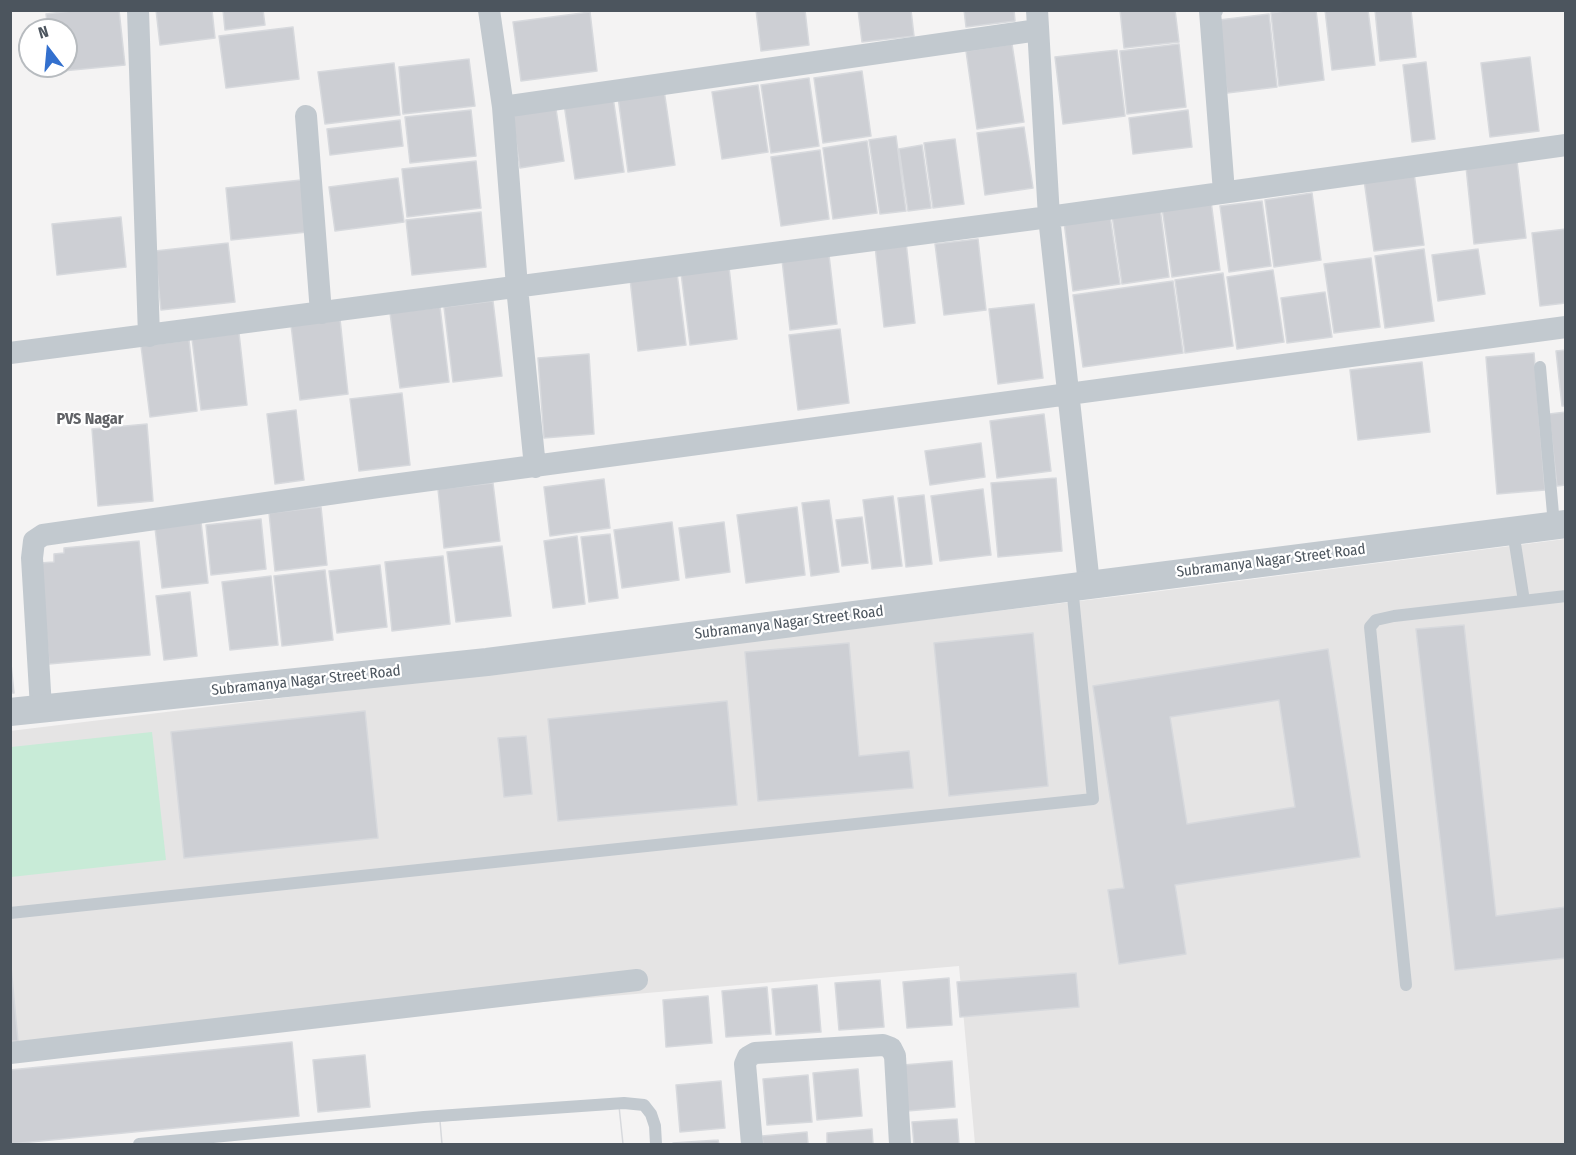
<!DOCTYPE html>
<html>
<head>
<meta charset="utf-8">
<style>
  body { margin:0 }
  #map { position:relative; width:1576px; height:1155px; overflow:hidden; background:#f4f3f3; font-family:"Fira Sans Condensed",sans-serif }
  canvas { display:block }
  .frame { position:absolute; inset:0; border:12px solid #4c555e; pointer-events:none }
  .north { position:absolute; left:18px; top:18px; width:60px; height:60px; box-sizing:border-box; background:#fff; border:2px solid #b7bbbf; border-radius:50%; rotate:344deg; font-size:16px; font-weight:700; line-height:24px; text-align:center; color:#4c555e }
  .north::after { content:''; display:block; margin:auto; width:21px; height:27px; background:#3370ce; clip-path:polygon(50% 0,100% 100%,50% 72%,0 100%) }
</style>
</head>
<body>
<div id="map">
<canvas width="1576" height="1155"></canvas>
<div class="frame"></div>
<div class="north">N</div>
</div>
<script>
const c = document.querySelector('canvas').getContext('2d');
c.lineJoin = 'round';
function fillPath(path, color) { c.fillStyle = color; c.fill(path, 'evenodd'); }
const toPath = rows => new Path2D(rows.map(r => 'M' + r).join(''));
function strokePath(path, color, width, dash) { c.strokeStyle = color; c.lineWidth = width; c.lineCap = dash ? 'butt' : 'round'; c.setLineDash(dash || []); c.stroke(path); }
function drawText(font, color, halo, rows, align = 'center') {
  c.font = font + ' "Fira Sans Condensed",sans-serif'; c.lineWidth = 4.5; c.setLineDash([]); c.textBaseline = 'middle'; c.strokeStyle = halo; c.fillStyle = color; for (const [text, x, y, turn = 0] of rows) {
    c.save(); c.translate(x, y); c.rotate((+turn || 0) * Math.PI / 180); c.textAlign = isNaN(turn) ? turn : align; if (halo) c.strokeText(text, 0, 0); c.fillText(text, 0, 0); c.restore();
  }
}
const education = toPath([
  [1565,539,1565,1144,975,1144,959,966,11,1048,10,731,1137,594]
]);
const green = toPath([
  [152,732,166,860,11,877,11,747]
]);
const building = toPath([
  [80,10,119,10,125,65,52,72,51,66,66,66,66,30,48,30,46,14,80,10],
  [156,10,212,10,215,38,160,45,156,10],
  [223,10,263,10,265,25,225,30,223,10],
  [756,10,805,10,809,45,761,51,756,10],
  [858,10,911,10,914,36,862,42,858,10],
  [964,10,1014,10,1015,21,966,27,964,10],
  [1120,10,1175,10,1179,42,1124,48,1120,10],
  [1292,10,1316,10,1324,80,1279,86,1271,13,1292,10],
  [1325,10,1368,10,1375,65,1332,70,1325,10],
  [1375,10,1411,10,1416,57,1380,61,1375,10],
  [590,12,597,71,521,81,513,22,590,12],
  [1269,14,1277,87,1227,93,1219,20,1269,14],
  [293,27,299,79,226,88,219,36,293,27],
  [1012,44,1024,122,977,129,966,51,1012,44],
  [1179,44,1186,107,1127,114,1120,51,1179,44],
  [1117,50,1125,116,1063,124,1055,57,1117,50],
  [1530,57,1539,131,1490,137,1481,63,1530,57],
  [469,59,475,106,403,114,399,67,469,59],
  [1426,62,1435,139,1412,142,1403,65,1426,62],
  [394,63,400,115,325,124,318,72,394,63],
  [862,71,871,136,823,143,814,78,862,71],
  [809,78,819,146,771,153,761,85,809,78],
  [758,85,768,152,722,159,712,92,758,85],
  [664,90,675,165,628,172,618,97,664,90],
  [613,97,624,172,575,179,564,104,613,97],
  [556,109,564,161,520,168,512,115,556,109],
  [471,110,476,156,410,163,405,117,471,110],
  [1188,110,1192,147,1133,154,1129,118,1188,110],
  [400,120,403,146,330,155,327,129,400,120],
  [1024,127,1033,188,985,195,977,133,1024,127],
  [896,136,906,211,880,214,869,140,896,136],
  [955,139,964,204,933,208,924,143,955,139],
  [867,141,877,213,833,219,823,148,867,141],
  [922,145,931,208,908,211,899,149,922,145],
  [820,150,829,219,781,226,771,157,820,150],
  [476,161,481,208,407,217,402,169,476,161],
  [1517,161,1526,238,1474,244,1466,167,1517,161],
  [1414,173,1424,245,1374,251,1364,180,1414,173],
  [398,178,404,222,335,231,329,187,398,178],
  [301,180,307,232,231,240,226,188,301,180],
  [1312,193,1321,260,1274,267,1265,200,1312,193],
  [1211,201,1220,270,1172,277,1162,207,1211,201],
  [1262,201,1271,266,1229,272,1220,206,1262,201],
  [1160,208,1169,277,1122,284,1112,215,1160,208],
  [481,212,486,267,412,275,406,220,481,212],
  [1110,216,1120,284,1073,291,1064,222,1110,216],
  [121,217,126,267,57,275,52,224,121,217],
  [1566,229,1566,303,1540,306,1532,233,1566,229],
  [978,239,986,310,944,315,935,244,978,239],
  [906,242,915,323,884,327,875,246,906,242],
  [228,243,235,302,161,310,155,251,228,243],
  [1424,249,1434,321,1385,328,1375,256,1424,249],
  [1478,249,1485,294,1438,301,1432,255,1478,249],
  [829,255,837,324,790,330,782,260,829,255],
  [1371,258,1380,327,1334,333,1324,264,1371,258],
  [729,267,737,339,690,345,681,273,729,267],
  [1273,270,1284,342,1237,349,1227,277,1273,270],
  [677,273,686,345,638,351,630,279,677,273],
  [1223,273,1233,346,1185,353,1175,280,1223,273],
  [1173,281,1183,353,1083,367,1073,295,1173,281],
  [1325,292,1332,337,1287,343,1281,298,1325,292],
  [493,301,502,376,453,382,444,307,493,301],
  [1034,304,1043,378,998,384,989,309,1034,304],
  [440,307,449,382,400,388,390,313,440,307],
  [340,319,348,394,300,400,291,325,340,319],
  [840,329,849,403,798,410,789,335,840,329],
  [239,333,247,405,201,410,192,339,239,333],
  [189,340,197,411,150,417,141,346,189,340],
  [1566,350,1566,406,1562,406,1556,351,1566,350],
  [1534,353,1545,490,1497,494,1486,357,1534,353],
  [589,354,594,434,544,438,538,358,589,354],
  [1422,362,1430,432,1358,440,1350,370,1422,362],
  [402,393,410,465,359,471,350,399,402,393],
  [296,410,304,480,275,484,267,414,296,410],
  [1566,412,1566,485,1557,486,1549,414,1566,412],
  [1044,414,1051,471,997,478,990,421,1044,414],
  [147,424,153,501,98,506,92,429,147,424],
  [981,443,985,477,930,485,925,451,981,443],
  [1056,478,1062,551,998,557,991,483,1056,478],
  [604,479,610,528,550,536,544,487,604,479],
  [493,483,500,541,444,548,438,489,493,483],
  [983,489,991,555,940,561,931,496,983,489],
  [924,495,932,564,906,567,898,498,924,495],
  [893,496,902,566,872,569,863,500,893,496],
  [829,500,839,572,811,576,802,503,829,500],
  [321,507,327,565,275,571,269,513,321,507],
  [797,507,805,575,746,583,737,515,797,507],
  [862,517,868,563,842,566,836,520,862,517],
  [261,519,266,569,211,575,206,525,261,519],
  [201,522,208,583,162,588,155,528,201,522],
  [672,522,679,580,622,588,614,530,672,522],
  [724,522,730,572,686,578,679,528,724,522],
  [610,534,618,598,589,602,581,537,610,534],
  [577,536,585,604,553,608,544,541,577,536],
  [139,541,150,655,49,664,40,563,54,562,54,554,64,553,64,548,139,541],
  [502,546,511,616,456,622,447,552,502,546],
  [443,556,450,624,392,631,385,562,443,556],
  [380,565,387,627,337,633,329,571,380,565],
  [325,570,333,640,282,646,274,576,325,570],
  [271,576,278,645,230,650,222,582,271,576],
  [190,592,197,656,164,660,156,596,190,592],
  [1464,625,1496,916,1566,907,1566,958,1455,970,1416,629,1464,625],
  [1033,633,1048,786,949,796,934,643,1033,633],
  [849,643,859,756,909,751,913,788,758,801,745,652,849,643],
  [1328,649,1360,857,1175,885,1186,954,1119,964,1108,890,1124,888,1093,686,1328,649],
  [1279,700,1295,807,1187,824,1170,717,1279,700],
  [10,654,14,693,10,693,10,654],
  [727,701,737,805,558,821,548,719,727,701],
  [365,711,378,838,184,858,171,732,365,711],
  [526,736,532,794,504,797,498,738,526,736],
  [10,956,18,1041,10,1041,10,956],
  [1076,973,1079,1007,960,1017,957,982,1076,973],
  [949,978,952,1025,907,1028,903,982,949,978],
  [880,980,884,1027,839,1030,835,983,880,980],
  [817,985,821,1032,776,1035,772,989,817,985],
  [767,987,771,1034,726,1037,722,991,767,987],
  [708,996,712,1043,666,1047,663,1000,708,996],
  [292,1042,299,1116,10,1144,10,1070,292,1042],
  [365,1055,370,1107,318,1112,313,1060,365,1055],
  [952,1061,955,1107,907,1111,903,1065,952,1061],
  [858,1069,862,1116,817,1120,813,1073,858,1069],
  [808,1075,812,1122,767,1125,763,1079,808,1075],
  [721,1081,725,1128,680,1132,676,1085,721,1081],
  [619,1106,623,1144,442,1144,440,1121,619,1106],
  [619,1106,623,1144,442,1144,440,1121,619,1106],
  [957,1119,959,1144,914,1144,912,1122,957,1119],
  [872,1129,873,1144,827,1144,827,1133,872,1129],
  [807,1132,808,1144,763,1144,762,1136,807,1132],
  [718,1140,719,1144,673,1144,673,1143,718,1140]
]);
const service = toPath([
  [1540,367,1554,525],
  [1513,531,1524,601],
  [10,913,1093,799,1072,586],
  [1406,985,1370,627,1376,620,1394,616,1566,596],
  [139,1144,424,1117,624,1103,644,1105,651,1114,655,1126,656,1144]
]);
const minor = toPath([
  [138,10,149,336],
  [489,10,503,107,517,287,535,467],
  [1037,10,1049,217,1089,584],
  [1212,10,1210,11,1224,192],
  [503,107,1038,30],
  [306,116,321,313],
  [10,353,1049,217,1566,145],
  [41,708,32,558,34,541,43,535,378,487,1566,327],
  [10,1053,637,980],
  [752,1144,745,1064,748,1057,755,1053,883,1045,891,1048,895,1056,900,1144]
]);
const tertiary = toPath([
  [10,712,487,662,1566,524]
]);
const streetNames = [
  ["Subramanya Nagar Street Road",1271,561,-7],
  ["Subramanya Nagar Street Road",789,623,-7],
  ["Subramanya Nagar Street Road",306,681,-6]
];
const neighbourhoodNames = [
  ["PVS Nagar",90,420]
];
fillPath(education, '#e5e4e4');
fillPath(green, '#c8ebd7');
fillPath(building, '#cdcfd4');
strokePath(building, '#d7d9dd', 1.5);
strokePath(service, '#c2c9cf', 12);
strokePath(minor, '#c2c9cf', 22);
strokePath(tertiary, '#c2c9cf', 28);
drawText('15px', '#4c555e', '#fff', streetNames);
drawText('bold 16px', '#606266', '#fff', neighbourhoodNames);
</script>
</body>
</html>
